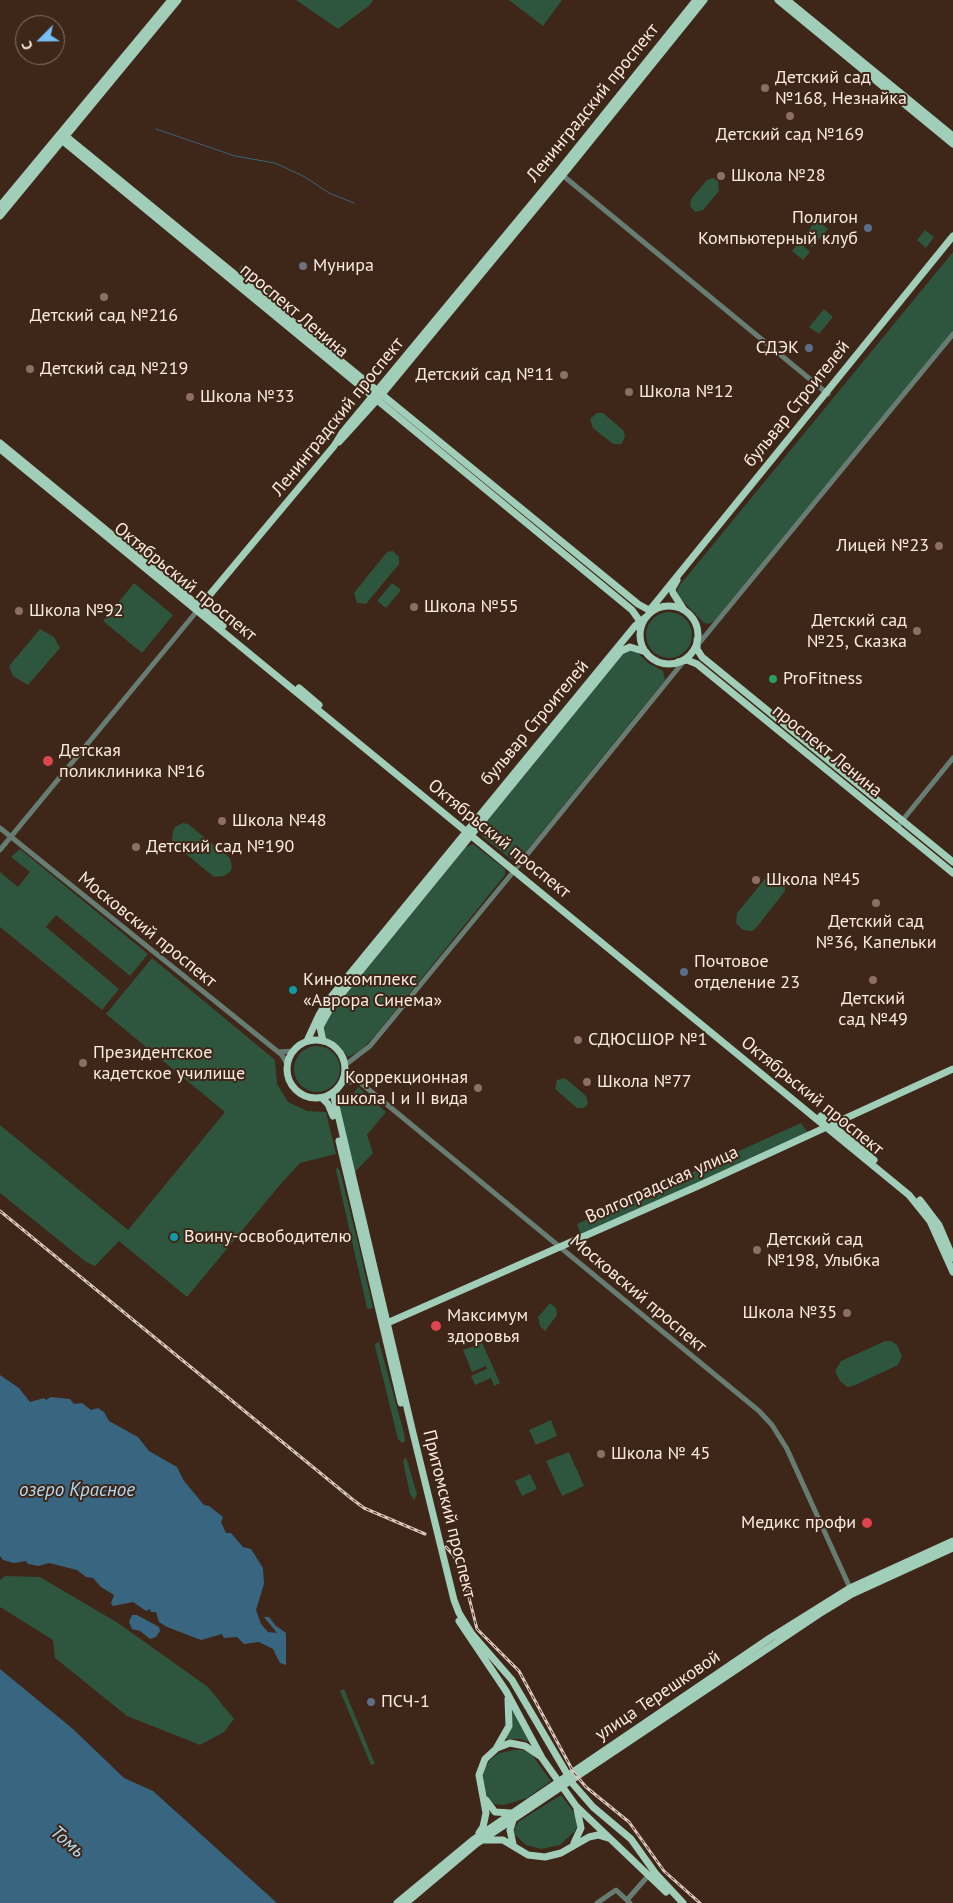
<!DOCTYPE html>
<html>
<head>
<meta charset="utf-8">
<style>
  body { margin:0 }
  #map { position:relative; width:953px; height:1903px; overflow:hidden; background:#3e2618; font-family:"PT Sans",sans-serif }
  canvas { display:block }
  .north { position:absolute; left:15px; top:15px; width:50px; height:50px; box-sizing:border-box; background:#3e2618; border:1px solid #897468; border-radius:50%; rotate:247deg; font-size:14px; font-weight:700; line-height:20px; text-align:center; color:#faeae1 }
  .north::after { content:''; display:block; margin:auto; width:18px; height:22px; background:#74c0f6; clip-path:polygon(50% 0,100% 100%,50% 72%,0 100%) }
</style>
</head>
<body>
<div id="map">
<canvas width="953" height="1903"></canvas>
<div class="north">С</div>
</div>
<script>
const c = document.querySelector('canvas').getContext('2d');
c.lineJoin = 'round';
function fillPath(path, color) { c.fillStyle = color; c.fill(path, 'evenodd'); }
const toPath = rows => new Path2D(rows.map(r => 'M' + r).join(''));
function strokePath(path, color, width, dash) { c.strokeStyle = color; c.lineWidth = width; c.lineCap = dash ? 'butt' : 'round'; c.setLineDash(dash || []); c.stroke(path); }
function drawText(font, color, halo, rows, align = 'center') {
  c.font = font + ' "PT Sans",sans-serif'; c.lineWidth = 4; c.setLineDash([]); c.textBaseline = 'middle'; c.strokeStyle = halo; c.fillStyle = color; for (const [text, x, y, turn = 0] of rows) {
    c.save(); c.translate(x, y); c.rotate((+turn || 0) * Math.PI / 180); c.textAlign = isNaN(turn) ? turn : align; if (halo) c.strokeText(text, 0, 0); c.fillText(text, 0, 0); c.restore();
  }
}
const green = toPath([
  [296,0,373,0,370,5,338,29],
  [509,0,562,0,543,26],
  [713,178,718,181,719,191,703,210,695,212,690,206,691,199,707,180],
  [817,220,828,229,812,247,802,238],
  [925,230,934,237,926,248,917,240],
  [799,242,810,252,803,260,792,251],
  [953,252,953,331,714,621,709,624,704,623,676,594,679,586],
  [242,265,288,305,293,305,294,309,286,311,240,274,239,268],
  [824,309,833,317,819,334,809,327],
  [597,413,603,413,623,430,625,435,622,444,613,444,593,428,590,419],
  [393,551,399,557,399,564,366,604,357,603,354,593,387,552],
  [134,583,173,615,142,653,103,621],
  [392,583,401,590,386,608,377,601],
  '646 635a23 23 0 1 1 46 0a23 23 0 1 1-46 0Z',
  [40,629,54,637,60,648,28,685,13,676,9,666],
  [631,650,637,652,648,663,663,671,665,680,519,860,512,860,483,837,481,832,482,827,623,653],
  [183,823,188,824,230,858,232,867,230,872,224,876,214,877,175,845,172,840,173,831,175,827],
  [473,844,505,869,505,875,374,1037,360,1051,348,1057,340,1047,325,1037,322,1028,330,1014,465,848],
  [20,849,148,954,130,976,56,915,46,927,119,989,102,1010,0,927,0,872,18,887,30,872,11,857],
  [769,874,782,877,785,881,785,891,756,928,752,931,743,930,736,923,737,913],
  [152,958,275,1060,277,1084,288,1102,307,1111,326,1112,336,1154,300,1163,279,1186,187,1297,119,1241,95,1266,86,1262,0,1193,0,1125,128,1230,225,1112,106,1014],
  '294 1069a23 23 0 1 1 46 0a23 23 0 1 1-46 0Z',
  [565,1078,586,1096,588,1104,584,1108,577,1108,555,1089,557,1080],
  [358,1087,386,1112,367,1135,373,1153,355,1172,338,1109,350,1099],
  [801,1123,808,1133,582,1238,577,1224],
  [337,1167,340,1171,358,1243,373,1308,369,1309,367,1308,336,1170],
  [550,1303,556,1308,557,1315,545,1331,540,1326,538,1317],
  [480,1338,500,1383,494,1386,491,1378,475,1385,471,1376,487,1369,486,1366,472,1372,463,1350,477,1345],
  [885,1341,891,1341,897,1345,902,1356,898,1365,853,1386,847,1387,840,1381,835,1371,841,1361],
  [379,1342,404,1433,405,1441,402,1443,398,1439,375,1346,376,1343],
  [551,1420,557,1436,536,1445,529,1430],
  [569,1452,584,1486,562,1496,546,1461],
  [406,1457,417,1494,414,1500,410,1494,403,1461],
  [530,1474,537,1489,522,1496,515,1481],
  [5,1576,40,1577,118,1623,208,1687,234,1719,224,1732,200,1745,127,1716,55,1658,53,1640,0,1607,0,1580],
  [344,1689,375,1764,371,1765,340,1691],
  [512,1706,531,1743,521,1739,505,1739,512,1722],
  [514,1750,523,1750,532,1755,551,1781,527,1798,504,1805,494,1804,484,1792,482,1779,485,1769,490,1760,499,1753],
  [561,1795,576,1815,578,1824,575,1831,560,1845,541,1849,526,1845,513,1833,518,1822]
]);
const water = toPath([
  [0,1375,19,1388,30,1402,44,1398,46,1400,51,1397,70,1399,74,1404,82,1403,91,1410,98,1408,104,1412,109,1421,138,1437,149,1451,177,1467,184,1481,204,1505,209,1506,223,1517,221,1522,226,1533,231,1533,243,1547,251,1549,263,1568,264,1584,256,1610,261,1624,268,1632,277,1633,264,1617,269,1617,275,1625,286,1633,286,1665,280,1663,273,1649,259,1642,244,1644,237,1637,224,1638,222,1634,201,1640,167,1627,159,1622,156,1612,151,1612,150,1609,146,1611,133,1602,113,1606,111,1603,114,1595,101,1587,93,1578,86,1577,77,1570,49,1563,38,1566,28,1564,26,1561,14,1563,3,1560,0,1556],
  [132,1615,137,1615,159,1627,160,1631,156,1637,150,1639,140,1631,132,1629,129,1622],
  [0,1669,73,1729,124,1778,153,1791,277,1903,0,1903]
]);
const stream = toPath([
  [156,129,235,156,275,163,305,177,329,193,354,203]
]);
const minor = toPath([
  [561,174,828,394],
  [696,647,953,334],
  [897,827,953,758],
  [0,828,282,1055,287,1064],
  [0,850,197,611],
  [517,867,688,656],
  [278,1052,294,1051],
  [345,1065,370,1046,514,871],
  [345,1070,759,1411,772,1425,787,1449,850,1588],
  [342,1083,357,1081],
  [627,1900,648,1876],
  [597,1903,616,1890,630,1903]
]);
const major = toPath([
  [778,0,953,144],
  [787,0,953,136],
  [62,133,638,604,647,609,658,608],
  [58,137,632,610,639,620,640,629],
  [0,206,171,0],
  [0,216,178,0],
  [339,442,378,399,562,176,704,0],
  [0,443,223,626],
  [0,449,909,1195,930,1221,953,1272],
  [677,580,672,589,673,593,684,610],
  '640 635a29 29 0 1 1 58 0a29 29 0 1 1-58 0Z',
  [197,610,334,446,342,433,558,172,696,0],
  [649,611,953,236],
  [697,640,697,649,702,657,953,862],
  [678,662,687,660,697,664,953,873],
  [299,688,319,705],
  '287 1069a29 29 0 1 1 58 0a29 29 0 1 1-58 0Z',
  [307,1041,319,1015,326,1003,635,626,646,617],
  [323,1041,320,1027,331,1007,621,651,630,647,646,652],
  [333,1093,413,1433,454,1600,459,1613,472,1634,512,1680,573,1784,593,1807,631,1839,656,1874,683,1903],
  [322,1098,328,1104,333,1116],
  [821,1116,874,1160],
  [339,1141,401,1403],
  [920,1200,939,1225,953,1258],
  [385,1324,698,1186,953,1069],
  [459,1621,506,1691,542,1758,576,1806,666,1892],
  [497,1747,509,1726,508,1699],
  [486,1800,495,1812,511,1813],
  [479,1833,483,1827,486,1813,479,1775,485,1759,497,1748,510,1743,525,1746,540,1756],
  [485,1840,503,1840,528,1855,545,1857,561,1853,589,1837,598,1835,608,1838],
  [574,1843,581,1828,577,1809],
  [513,1844,510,1830,513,1820],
  [397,1903,473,1840,770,1638,850,1588,953,1541],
  [406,1903,476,1844,819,1614,852,1594,953,1548]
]);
const rail = toPath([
  [0,1211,352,1499,364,1508,425,1534],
  [446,1547,454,1556,463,1574,477,1629,519,1671,574,1773,586,1787,629,1822,664,1871,700,1903]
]);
const markers = [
  [765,88,5,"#8d6e63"],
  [790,116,5,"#8d6e63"],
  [721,176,5,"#8d6e63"],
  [868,228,5,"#5c6f8a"],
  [303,266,5,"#6b7280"],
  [104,297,5,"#8d6e63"],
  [809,348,5,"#5c6f8a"],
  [30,369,5,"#8d6e63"],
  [564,375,5,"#8d6e63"],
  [629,392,5,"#8d6e63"],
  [190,397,5,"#8d6e63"],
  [939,546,5,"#8d6e63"],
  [414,607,5,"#8d6e63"],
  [19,611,5,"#8d6e63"],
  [917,631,5,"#8d6e63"],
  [773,679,5,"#2e9e5b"],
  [48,761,6,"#e0444e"],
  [222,821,5,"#8d6e63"],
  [136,847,5,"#8d6e63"],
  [756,880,5,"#8d6e63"],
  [876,903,5,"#8d6e63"],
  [684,972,5,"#5c6f8a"],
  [873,980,5,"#8d6e63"],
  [293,990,5,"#0f9aa8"],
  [578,1040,5,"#8d6e63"],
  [83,1063,5,"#8d6e63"],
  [587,1082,5,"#8d6e63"],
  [478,1088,5,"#8d6e63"],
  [174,1237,5,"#0f9aa8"],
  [757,1250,5,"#8d6e63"],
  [847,1313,5,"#8d6e63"],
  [436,1326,6,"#e0444e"],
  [601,1454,5,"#8d6e63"],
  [867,1523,6,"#e0444e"],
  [371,1702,5,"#5c6f8a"]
];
const poiNames = [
  ["Детский сад",775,78],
  ["№168, Незнайка",775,99],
  ["Детский сад №169",790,135,"center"],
  ["Школа №28",731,176],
  ["Полигон",858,218,"right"],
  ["Компьютерный клуб",858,239,"right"],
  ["Мунира",313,266],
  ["Детский сад №216",104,316,"center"],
  ["СДЭК",799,348,"right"],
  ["Детский сад №219",40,369],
  ["Детский сад №11",554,375,"right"],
  ["Школа №12",639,392],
  ["Школа №33",200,397],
  ["Лицей №23",929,546,"right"],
  ["Школа №55",424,607],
  ["Школа №92",29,611],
  ["Детский сад",907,621,"right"],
  ["№25, Сказка",907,642,"right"],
  ["ProFitness",783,679],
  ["Детская",59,751],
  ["поликлиника №16",59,772],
  ["Школа №48",232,821],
  ["Детский сад №190",146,847],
  ["Школа №45",766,880],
  ["Детский сад",876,922,"center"],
  ["№36, Капельки",876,943,"center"],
  ["Почтовое",694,962],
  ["отделение 23",694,983],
  ["Кинокомплекс",303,980],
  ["«Аврора Синема»",303,1001],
  ["Детский",873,999,"center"],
  ["сад №49",873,1020,"center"],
  ["СДЮСШОР №1",588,1040],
  ["Президентское",93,1053],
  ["кадетское училище",93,1074],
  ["Коррекционная",468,1078,"right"],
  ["школа I и II вида",468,1099,"right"],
  ["Школа №77",597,1082],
  ["Воину-освободителю",184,1237],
  ["Детский сад",767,1240],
  ["№198, Улыбка",767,1261],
  ["Школа №35",837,1313,"right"],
  ["Максимум",447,1316],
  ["здоровья",447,1337],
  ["Школа № 45",611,1454],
  ["Медикс профи",856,1523,"right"],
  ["ПСЧ-1",381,1702]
];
const streetNames = [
  ["Ленинградский проспект",593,103,-51],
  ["проспект Ленина",294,311,40],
  ["бульвар Строителей",797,404,-51],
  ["Ленинградский проспект",338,417,-51],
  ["Октябрьский проспект",185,582,39],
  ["бульвар Строителей",535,723,-50],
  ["проспект Ленина",827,751,39],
  ["Октябрьский проспект",499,839,39],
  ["Московский проспект",147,930,39],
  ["Октябрьский проспект",812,1096,39],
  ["Волгоградская улица",662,1185,-24],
  ["Московский проспект",638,1294,40],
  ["Притомский проспект",449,1514,76],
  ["улица Терешковой",658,1696,-34]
];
const waterNames = [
  ["озеро Красное",77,1491],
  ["Томь",67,1842,41]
];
fillPath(green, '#2e553d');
fillPath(water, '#386580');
strokePath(stream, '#386580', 1);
strokePath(minor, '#677d73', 5);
strokePath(major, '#a1ceb9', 7);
strokePath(rail, '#dac8be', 3);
strokePath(rail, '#3e2618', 1, [4]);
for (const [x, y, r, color] of markers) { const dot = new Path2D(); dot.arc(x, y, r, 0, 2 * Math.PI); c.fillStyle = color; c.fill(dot); strokePath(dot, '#3e2618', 2); }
drawText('18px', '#faeae1', '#3e2618', poiNames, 'left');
drawText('18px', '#faeae1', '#3e2618', streetNames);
drawText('italic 19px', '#b1dbf5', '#3e2618', waterNames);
</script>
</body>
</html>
